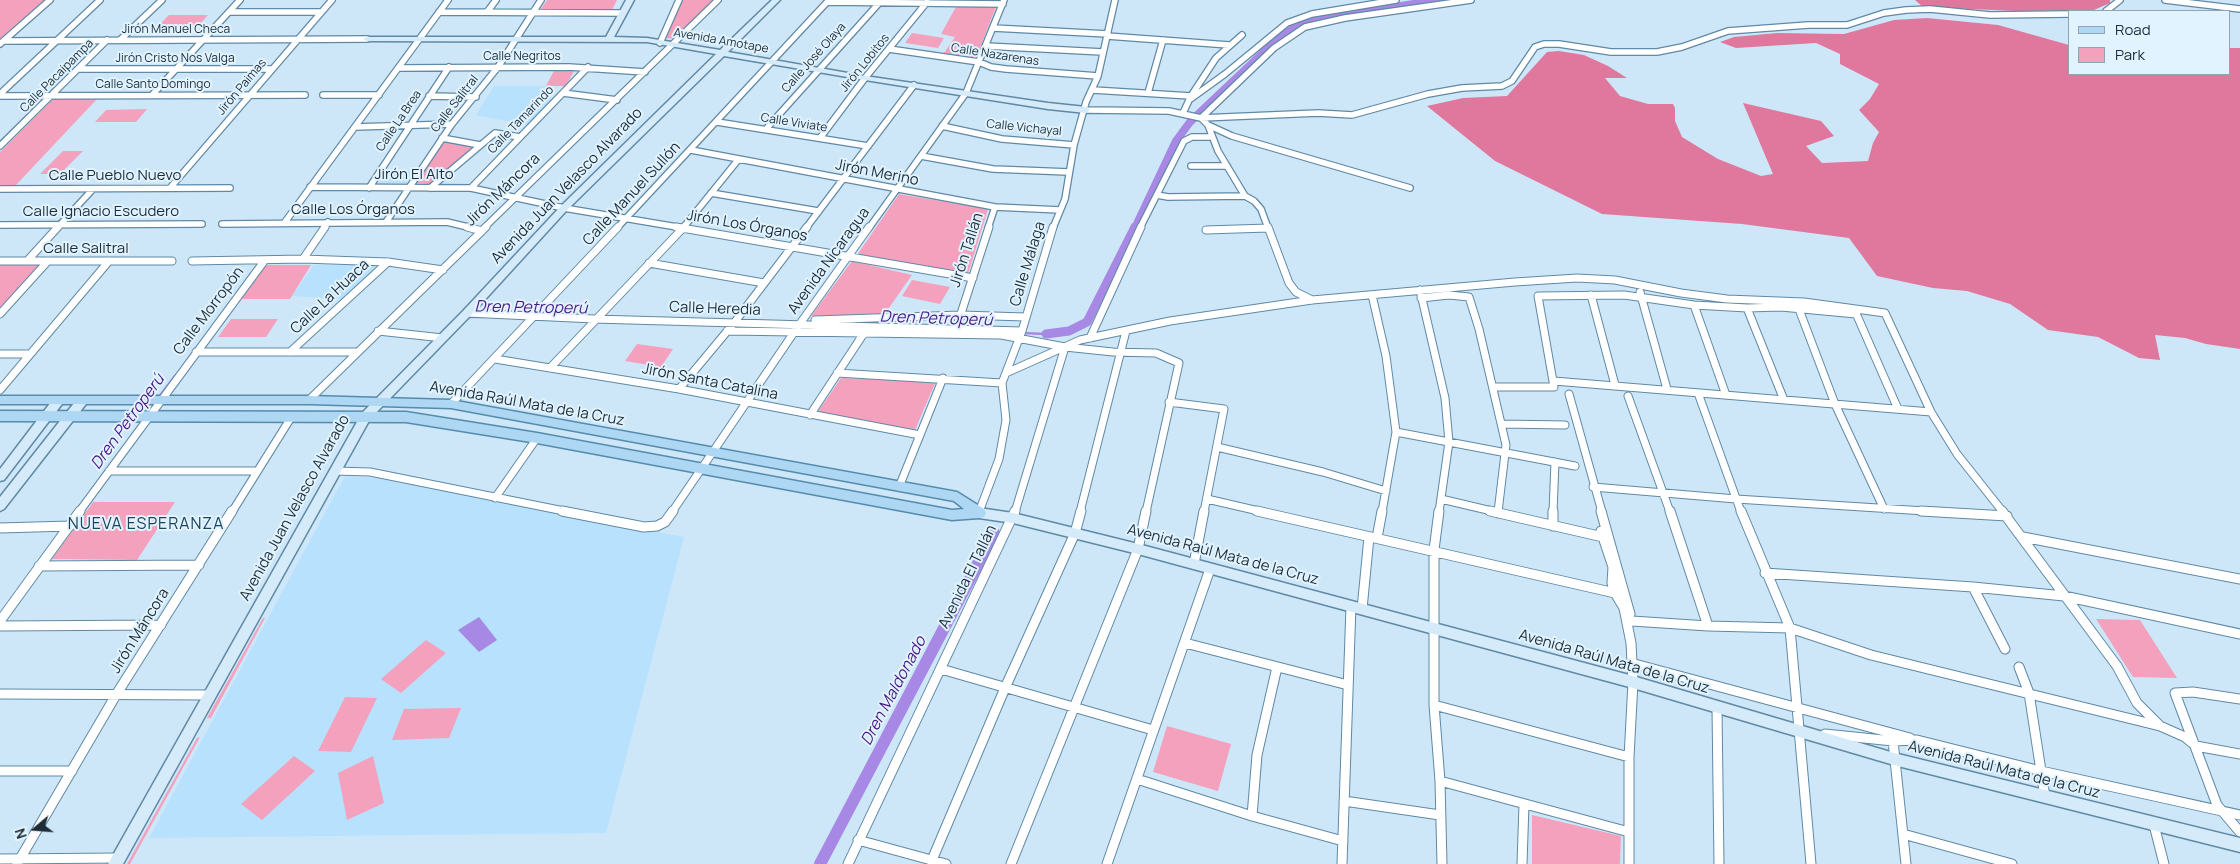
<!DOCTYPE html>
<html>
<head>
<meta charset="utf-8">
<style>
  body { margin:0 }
  #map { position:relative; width:2240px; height:864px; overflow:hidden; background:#cde7f9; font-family:Manrope,sans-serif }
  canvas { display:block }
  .legend { position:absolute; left:2068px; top:10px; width:162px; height:65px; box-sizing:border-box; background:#e1f3ff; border:1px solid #92a4af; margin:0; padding:6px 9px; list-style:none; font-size:15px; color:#1c2d38 }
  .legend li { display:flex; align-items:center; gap:10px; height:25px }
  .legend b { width:25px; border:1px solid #92a4af }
  .north { position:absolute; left:10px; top:804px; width:50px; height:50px; -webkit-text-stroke:4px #e1f3ff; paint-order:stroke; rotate:252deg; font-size:14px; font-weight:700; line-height:20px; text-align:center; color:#1c2d38 }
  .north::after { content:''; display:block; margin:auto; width:18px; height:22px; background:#1c2d38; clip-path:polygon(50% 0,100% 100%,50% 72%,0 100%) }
</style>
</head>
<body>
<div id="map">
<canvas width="2240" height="864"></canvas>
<ul class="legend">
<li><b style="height:6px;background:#add7f3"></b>Road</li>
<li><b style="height:14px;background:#f4a1bd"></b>Park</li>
</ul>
<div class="north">N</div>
</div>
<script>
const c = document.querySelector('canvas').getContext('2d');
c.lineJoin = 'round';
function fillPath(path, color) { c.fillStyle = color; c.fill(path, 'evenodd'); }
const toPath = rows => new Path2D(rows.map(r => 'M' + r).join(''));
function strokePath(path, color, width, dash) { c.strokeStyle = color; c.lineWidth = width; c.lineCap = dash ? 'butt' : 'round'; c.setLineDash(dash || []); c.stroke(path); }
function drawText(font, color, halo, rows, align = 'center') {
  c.font = font + ' Manrope,sans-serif'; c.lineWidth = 4; c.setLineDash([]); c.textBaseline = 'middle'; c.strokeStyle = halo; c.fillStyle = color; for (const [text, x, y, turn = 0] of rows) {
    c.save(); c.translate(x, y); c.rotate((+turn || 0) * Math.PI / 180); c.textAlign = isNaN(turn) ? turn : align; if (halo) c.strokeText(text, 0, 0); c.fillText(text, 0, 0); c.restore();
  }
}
const built = toPath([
  [494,86,545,86,550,93,551,102,527,125,476,115],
  [387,170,415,171,407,183,379,183],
  [314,265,379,265,342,299,292,296],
  [345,476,376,478,684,537,606,833,149,838]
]);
const green = toPath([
  [0,0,46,0,0,40],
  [547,0,617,0,612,10,540,10],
  [682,0,715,0,677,39,665,38],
  [957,5,996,7,976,58,944,53,955,37,941,34],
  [169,15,208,15,195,30,154,30],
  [912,33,944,38,938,48,905,43],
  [555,69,575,69,566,86,546,86],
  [54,98,98,98,16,185,0,186,0,152],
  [147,109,136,122,95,122,106,110],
  [444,142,476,146,433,184,414,183],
  [63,151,83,151,60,174,40,174],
  [899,194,988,209,968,274,857,255],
  [852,261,912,275,884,315,811,316],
  [40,264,1,308,0,308,0,265],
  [265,265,311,265,290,299,239,299],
  [912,280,950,287,940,304,902,296],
  [231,319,278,319,266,337,218,337],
  [637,344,673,349,661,367,625,361],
  [841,378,936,381,915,430,817,413],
  [93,502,175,502,137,560,52,559],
  [263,618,265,618,211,718,207,718],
  [2096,619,2140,620,2177,678,2133,677],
  [426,640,446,653,401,693,381,679],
  [345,697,377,698,351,752,318,751],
  [461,708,449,738,392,740,404,709],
  [1167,726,1231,744,1218,791,1153,772],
  [200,737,130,864,127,864,197,738],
  [294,756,315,771,262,820,241,804],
  [373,756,384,803,347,820,338,773],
  [1532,815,1621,836,1620,864,1532,864]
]);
const forest = toPath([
  [1915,0,2110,0,2110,3,2094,10,2017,11,1923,7],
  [1927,18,1998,25,2069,45,2069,74,2229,74,2229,48,2240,48,2240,349,2206,344,2185,338,2155,335,2160,360,2139,358,2098,337,2048,330,2010,304,1967,291,1933,288,1877,276,1849,238,1742,224,1602,214,1495,161,1427,106,1463,98,1507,96,1547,52,1559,51,1584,55,1608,66,1627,78,1605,78,1620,96,1648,104,1673,104,1675,108,1675,121,1682,137,1718,159,1761,176,1773,174,1743,103,1821,121,1834,136,1806,146,1822,163,1868,161,1873,143,1879,132,1859,110,1870,99,1879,84,1840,64,1840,54,1816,43,1736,48,1720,42,1734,37,1777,33,1844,34,1894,20]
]);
const water = toPath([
  [479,617,497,640,479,652,458,630]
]);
const stream = toPath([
  [467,317,484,317],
  [1022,333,1046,334],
  [159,397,175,376]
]);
const canalFar2 = toPath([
  [1135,228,1176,141,1190,122,1282,35,1302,23,1324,18,1439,0]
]);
const canalFar1 = toPath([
  [1046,334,1069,331,1087,322,1135,227]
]);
const canal = toPath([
  [820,864,994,533]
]);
const streetFar2 = toPath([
  [2165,0,2240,9],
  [828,2,1003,4],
  [2106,11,2120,0],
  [229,12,321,12],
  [439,12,623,13],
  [487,12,496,0],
  [993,28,1108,34],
  [1107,36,1229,45],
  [120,40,162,0],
  [4,41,367,39],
  [660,43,679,0],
  [0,44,50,0],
  [986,46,1103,52],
  [889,49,979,62,991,67,1006,69,1098,76],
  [399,68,569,67,645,72],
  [78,69,272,69],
  [1093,90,1191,96],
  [563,93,617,100],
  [1148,93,1163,40],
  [0,94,100,0],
  [152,95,240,0],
  [323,95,379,95],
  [0,96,305,95],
  [429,96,476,97],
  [1189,100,1225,74,1287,23,1312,14,1396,0],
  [1086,110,1169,111,1201,118,1318,113,1352,115,1428,94,1462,88,1502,86,1512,81,1535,47,1544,44,1559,44,1611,52,1657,52,1682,47,1728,31,1808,25,1847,25,1884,13,1906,10,1930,9,1990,15,2069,14],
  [1183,113,1191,96,1216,58,1242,35],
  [1201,118,1274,48,1305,27,1345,18,1471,0],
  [1201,118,1208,125,1218,151,1245,196,1254,201,1261,209,1268,228],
  [717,122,868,146],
  [1208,125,1232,136,1410,188],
  [942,126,1002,139,1074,145],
  [355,127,452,124],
  [766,129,880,2],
  [442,138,480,145],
  [820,138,865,78,927,2],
  [0,146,107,40],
  [691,150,995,207,1060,210],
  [921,156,993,169,1069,172],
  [1191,166,1227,166],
  [310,187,471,188,564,208,683,228],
  [170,188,332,0],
  [369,188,449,67],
  [430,188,495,133,520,137],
  [471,188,588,67],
  [0,189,230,188],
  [711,193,818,211],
  [1157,195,1168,197,1245,196],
  [285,222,448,0],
  [386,222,452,124,498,67,541,0],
  [222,224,447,222,472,228],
  [0,225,202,224],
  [57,228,93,189],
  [324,228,328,222],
  [484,228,718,0],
  [617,228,829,0],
  [683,228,738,160],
  [806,228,914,85],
  [869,228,966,93,1004,0],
  [988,228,995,207],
  [1053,228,1065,199,1074,145,1086,102,1098,76,1115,0],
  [1140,228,1184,141,1192,137,1211,137],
  [1256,228,1268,228]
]);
const streetFar1 = toPath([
  [467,227,482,231],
  [676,227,973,278],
  [1268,227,1289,283,1296,292,1312,300],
  [1206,230,1268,228],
  [303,259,325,227],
  [0,261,172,261],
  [27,261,58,227],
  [192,261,303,259,388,262,443,270],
  [649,263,764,283],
  [1420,290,1445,398,1449,442,1439,512],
  [1640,292,1667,389],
  [1372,295,1386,356,1396,432,1382,512],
  [1591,295,1615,385],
  [1421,298,1449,295,1469,297,1479,329,1506,445,1498,512],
  [1797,304,1835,404,1884,509],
  [1694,305,1726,395],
  [1747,308,1784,400],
  [1855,311,1898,409],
  [467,313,594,319,1022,331],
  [0,314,48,261],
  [815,320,961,315,1025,317],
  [956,329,989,227],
  [378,331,443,338],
  [727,331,1001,335,1065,347,1113,352,1156,353,1179,363,1146,512],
  [1090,338,1141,227],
  [196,352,356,352],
  [290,352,388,262],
  [0,354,30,354],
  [495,359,679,389,920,435],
  [550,368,684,227],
  [837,373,1002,383],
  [1006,373,1080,340,1170,321,1312,300,1515,282,1577,278,1615,280,1681,293,1727,299,1804,302,1885,313,1931,412,1957,454,2003,512],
  [1554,381,1931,412],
  [1493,387,1554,387,1538,296,1624,295,1694,305,1747,308,1781,307,1856,314],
  [679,389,734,323,807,227],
  [0,390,109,261],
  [1698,393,1741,512],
  [1569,394,1602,512],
  [1628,396,1670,512],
  [309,400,486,227],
  [1169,402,1224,409,1204,512],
  [451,404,618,227],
  [810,415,864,333],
  [1502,424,1565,425],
  [1396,432,1575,466],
  [1217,447,1323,472,1386,491],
  [109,471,257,471],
  [334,471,370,472,569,512],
  [899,487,943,378],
  [1593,487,1736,499,1941,512],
  [495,498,537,438],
  [1207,499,1263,512],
  [1441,499,1496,512],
  [79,512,265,260],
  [232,512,292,416],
  [672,512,799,325,869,227],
  [979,512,999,459,1006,420,1002,383,1022,331,1053,227],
  [1015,512,1065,347],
  [1080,512,1126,331],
  [1553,512,1555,462]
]);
const street = toPath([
  [562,511,644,527,657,526,665,522,673,511],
  [1257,511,1615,593],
  [1439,511,1434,550,1434,705,1440,781,1442,864],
  [1490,511,1603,537],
  [1601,511,1630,614],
  [1670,511,1708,626],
  [1741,511,1790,628,1811,864],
  [1921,511,2007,516],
  [2002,511,2117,666,2137,703,2160,726],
  [979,513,980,511],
  [1498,513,1498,511],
  [1553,526,1553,511],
  [0,528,70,526],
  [1601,531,1613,567,1612,583,1615,593,1624,608,1631,643,1633,682,1629,757,1629,864],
  [2023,537,2240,579],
  [1377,538,1382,511],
  [1194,564,1204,511],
  [39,566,199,565],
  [1765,573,1973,587,2064,596,2240,634],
  [1973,587,2005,649],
  [1362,609,1369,537],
  [0,621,80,511],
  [1632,621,1708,626,1790,628,1871,655,2160,726,2185,737,2196,746,2240,754],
  [0,626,161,625],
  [1185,643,1348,685],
  [1631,663,1910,738],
  [2019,667,2029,693,2045,797],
  [941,669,1153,730],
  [0,694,208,695],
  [2240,699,2193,692,2175,693,2217,805,2240,832],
  [1434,705,1629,757],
  [1717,708,1719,864],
  [1825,734,1893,741,1917,740,2041,771,2240,815],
  [1893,741,1906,864],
  [0,771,72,771],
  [1137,779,1252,816,1343,841],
  [1440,781,1629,832],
  [1344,801,1440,815],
  [1252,816,1257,755,1277,667],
  [2154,825,2164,864],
  [1903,834,2012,864],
  [858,840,946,864],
  [0,859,118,858],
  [932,860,1005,688,1075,533,1081,511],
  [17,864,116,695,232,511],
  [848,864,1015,511],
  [1011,864,1138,549,1146,511],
  [1107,864,1210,569],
  [1342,864,1351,606],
  [1522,864,1524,804]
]);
const secondary = toPath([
  [626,0,634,0,614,37,647,38,720,50,772,0,780,0,728,52,865,76,1048,103,1086,107,1090,110,1086,113,1048,109,865,80,724,56,567,210,471,315,370,419,123,864,108,864,362,413,463,311,561,206,716,54,647,42,367,41,363,39,367,37,606,37,626,0],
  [58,397,63,401,62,404,4,480,0,481,0,469,54,398,58,397],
  [82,397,86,398,87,401,86,404,4,509,0,511,0,497,78,398,82,397],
  [979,508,1013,513,1138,544,1633,676,1894,753,2240,838,2240,852,1894,765,1633,688,1138,554,1013,523,979,518,975,516,973,513,975,510,979,508]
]);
const primary = toPath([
  [0,396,309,396,451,400,957,492,984,509,986,513,984,517,979,518,952,520,537,443,406,422,0,421,0,411,406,412,537,433,952,510,964,509,954,501,451,408,309,404,0,404,0,396]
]);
const farStreetnames = [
  ["Jirón Manuel Checa",176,30],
  ["Avenida Amotape",721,41,10],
  ["Calle Nazarenas",995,55,9],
  ["Calle Negritos",522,57],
  ["Calle José Olaya",814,58,-48],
  ["Jirón Cristo Nos Valga",175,59],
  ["Jirón Lobitos",865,63,-51],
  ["Calle Pacaipampa",57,76,-45],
  ["Calle Santo Domingo",153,85],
  ["Jirón Paimas",242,87,-50],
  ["Calle Salitral",455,104,-52],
  ["Calle Tamarindo",521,120,-46],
  ["Calle La Brea",399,121,-56],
  ["Calle Viviate",794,123,9],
  ["Calle Vichayal",1024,128,6]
];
const streetNames = [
  ["Jirón Merino",877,173,11],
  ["Jirón El Alto",414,175],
  ["Calle Pueblo Nuevo",115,176],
  ["Avenida Juan Velasco Alvarado",567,186,-46],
  ["Jirón Máncora",503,190,-44],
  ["Calle Manuel Sullón",632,194,-47],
  ["Calle Los Órganos",353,210],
  ["Calle Ignacio Escudero",101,212],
  ["Jirón Los Órganos",747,226,10],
  ["Calle Salitral",86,249],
  ["Jirón Tallán",967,250,-72],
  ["Avenida Nicaragua",829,261,-54],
  ["Calle Málaga",1028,264,-73],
  ["Calle La Huaca",330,297,-43],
  ["Calle Heredia",715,309,2],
  ["Calle Morropón",209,311,-53],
  ["Jirón Santa Catalina",710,382,11],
  ["Avenida Raúl Mata de la Cruz",527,404,10],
  ["Avenida Juan Velasco Alvarado",295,508,-61],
  ["Avenida Raúl Mata de la Cruz",1223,555,15],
  ["Avenida El Tallán",968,577,-64],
  ["Jirón Máncora",140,631,-58],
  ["Avenida Raúl Mata de la Cruz",1614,662,16],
  ["Avenida Raúl Mata de la Cruz",2004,770,14]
];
const waterNames = [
  ["Dren Petroperú",531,308,1],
  ["Dren Petroperú",936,319,2],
  ["Dren Petroperú",128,422,-54],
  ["Dren Maldonado",894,691,-62]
];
const neighbourhoodNames = [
  ["NUEVA ESPERANZA",146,525]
];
fillPath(built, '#b8e1fd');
fillPath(green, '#f4a1bd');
fillPath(forest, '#e0789e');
fillPath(water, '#a789e5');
strokePath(stream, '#a789e5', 2.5);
strokePath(canalFar2, '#a789e5', 8);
strokePath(canalFar1, '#a789e5', 9);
strokePath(canal, '#a789e5', 12);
strokePath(streetFar2, '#6089a5', 8);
strokePath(streetFar1, '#6089a5', 9);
strokePath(street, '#6089a5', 11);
strokePath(secondary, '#6089a5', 3);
strokePath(primary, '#568bac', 3);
strokePath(streetFar2, '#fff', 5.5);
strokePath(streetFar1, '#fff', 7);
strokePath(street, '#fff', 9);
fillPath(secondary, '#d6ebf9');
fillPath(primary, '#add7f3');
drawText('12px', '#1c2d38', '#e1f3ff', farStreetnames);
drawText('15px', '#1c2d38', '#e1f3ff', streetNames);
drawText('italic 16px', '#4b1a86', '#e1f3ff', waterNames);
c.letterSpacing = '1px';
drawText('16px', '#1a435c', '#e1f3ff', neighbourhoodNames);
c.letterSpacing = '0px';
</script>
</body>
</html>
